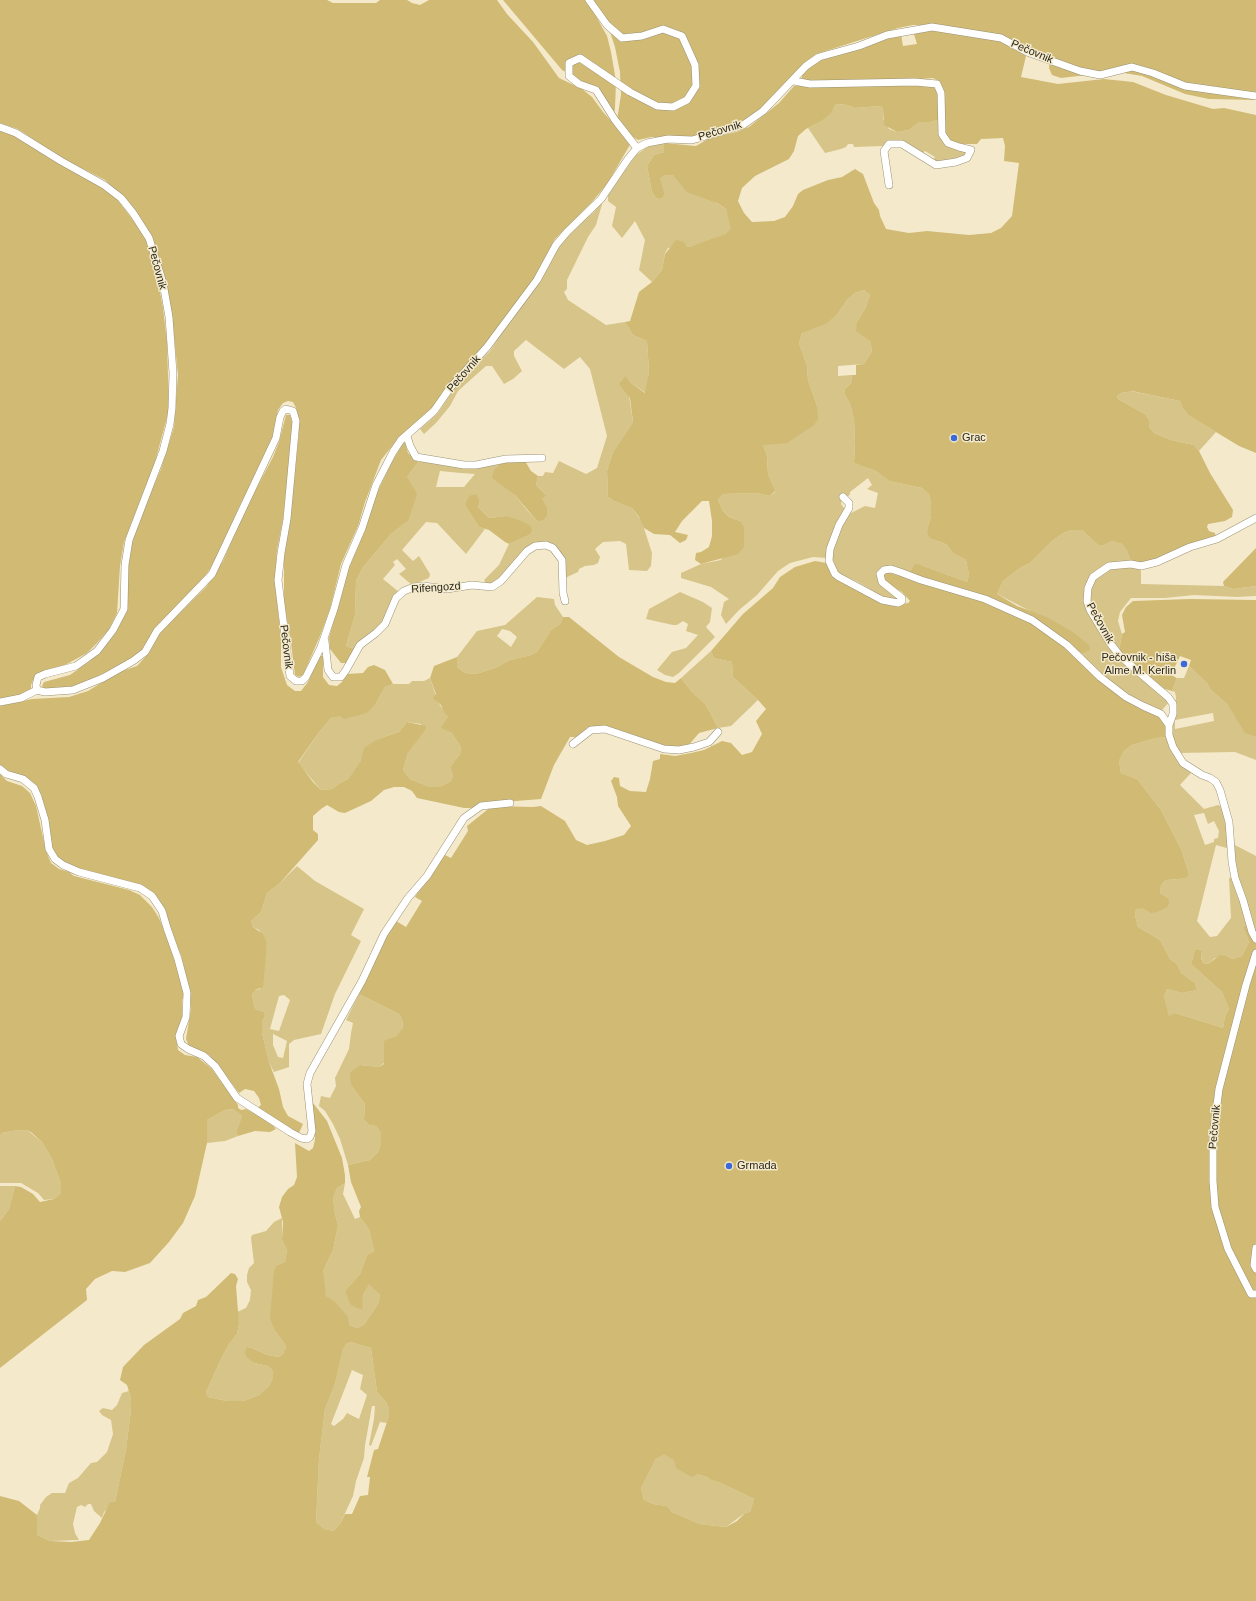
<!DOCTYPE html>
<html>
<head>
<meta charset="utf-8">
<style>
  body { margin:0 }
  canvas { display:block; background:#f4eacb }
</style>
</head>
<body>
<canvas width="1256" height="1601"></canvas>
<script>
const c = document.querySelector('canvas').getContext('2d');
c.lineJoin = 'round';
function fillPath(path, color) { c.fillStyle = color; c.fill(path, 'evenodd'); }
const toPath = rows => new Path2D(rows.map(r => 'M' + r).join(''));
function strokePath(path, color, width, dash) { c.strokeStyle = color; c.lineWidth = width; c.lineCap = dash ? 'butt' : 'round'; c.setLineDash(dash || []); c.stroke(path); }
function drawText(font, color, halo, rows, align = 'center') {
  c.font = font + ' Arial,sans-serif'; c.lineWidth = 3; c.setLineDash([]); c.textBaseline = 'middle'; c.strokeStyle = halo; c.fillStyle = color; for (const [text, x, y, turn = 0] of rows) {
    c.save(); c.translate(x, y); c.rotate((+turn || 0) * Math.PI / 180); c.textAlign = isNaN(turn) ? turn : align; if (halo) c.strokeText(text, 0, 0); c.fillText(text, 0, 0); c.restore();
  }
}
const green = toPath([
  [836,104,847,105,855,108,881,106,883,109,883,119,889,129,897,132,909,130,919,122,930,122,938,120,941,138,965,149,967,153,962,157,941,162,932,161,935,157,925,151,921,154,893,142,883,146,854,147,853,144,848,144,846,147,841,149,825,153,808,128,820,122],
  [664,143,664,152,654,155,647,166,652,192,656,198,659,199,660,179,665,175,673,175,726,209,732,229,725,234,698,245,690,247,686,246,668,248,665,253,662,270,652,282,639,270,645,240,635,221,622,238,612,226,616,207,608,201,608,195,635,156,648,146],
  [603,201,596,225,588,237,567,280,567,289,564,292,568,300,606,325,625,322,633,335,647,341,649,372,646,393,631,383,626,376,633,422,613,452,607,471,608,497,614,501,632,508,642,522,652,553,651,566,647,571,629,570,626,544,620,541,603,542,595,549,600,557,598,563,594,565,585,566,579,569,578,572,565,578,559,553,536,543,494,584,487,585,484,580,499,565,509,544,529,535,506,516,489,518,478,507,480,501,475,494,465,505,479,527,485,529,466,554,437,523,426,522,402,550,413,561,419,556,430,574,429,578,412,585,399,574,406,569,397,559,393,562,395,565,383,579,399,592,382,623,355,649,346,646,355,615,356,581,363,567,391,534,408,521,407,477,418,462,437,460,502,463,508,489,515,495,527,510,537,521,542,499,545,494,536,485,538,476,543,476,545,472,553,473,559,461,586,474,597,468,607,436,590,369,580,357,564,369,526,340,514,351,514,356,522,371,513,379,504,384,492,366,486,366,458,391,450,406,436,423,424,434,420,429,438,413,458,383,490,351,561,243,581,222,593,213],
  [440,471,461,473,475,474,464,487,436,487],
  [864,290,870,295,865,309,857,322,862,334,870,341,872,351,864,364,838,366,838,376,852,375,851,383,845,389,844,393,850,404,854,419,855,442,854,461,867,468,876,471,889,481,922,488,929,494,931,504,931,516,927,530,931,539,941,542,947,545,953,553,966,560,969,575,967,582,921,565,909,574,895,566,886,566,880,569,877,575,879,584,892,593,897,598,895,600,885,598,858,582,838,573,831,555,835,539,849,514,865,506,875,508,878,493,867,489,872,485,868,478,850,492,850,494,844,501,842,500,841,504,846,511,827,558,813,557,790,563,778,571,757,595,739,610,726,624,721,615,724,602,729,599,711,587,681,578,681,573,701,564,721,560,740,521,729,517,723,511,718,500,721,494,758,493,770,496,775,492,768,474,767,456,763,445,817,412,817,406,808,380,807,366,799,343,802,333,838,313,847,300,855,293],
  [1131,391,1180,401,1182,407,1188,415,1216,432,1199,451,1194,445,1171,440,1154,433,1149,427,1149,420,1145,414,1118,399,1117,396,1121,393],
  [1072,530,1082,530,1098,545,1104,545,1112,541,1122,544,1127,551,1132,565,1096,572,1084,599,1109,646,1169,702,1162,710,1158,710,1123,693,1099,674,1082,654,1089,650,1032,612,997,594,1003,581,1020,568,1030,563,1051,542,1063,533],
  [1122,567,1141,569,1141,584,1224,586,1233,589,1256,586,1256,596,1237,597,1194,595,1165,598,1131,598,1120,612,1118,621,1122,634,1119,651,1091,608,1089,590,1097,575,1109,569],
  [680,592,703,602,712,608,710,622,706,627,715,637,679,673,673,677,665,675,657,670,672,652,686,648,698,635,686,631,688,624,683,621,677,625,673,625,646,619,649,609],
  [537,597,554,599,555,605,563,617,560,624,551,630,537,652,531,655,510,660,495,668,476,674,465,673,457,667,457,657,477,631,505,625],
  [502,629,510,631,517,637,511,647,497,636],
  [711,651,714,658,732,662,733,677,758,700,731,726,718,728,706,705,692,692,681,678],
  [1189,666,1207,683,1210,689,1227,704,1245,732,1256,737,1256,760,1235,752,1178,753,1171,735,1174,702,1176,700,1176,697,1175,692,1172,691,1177,678,1184,678],
  [1213,713,1214,721,1175,729,1175,720],
  [430,678,438,702,448,717,451,732,461,747,460,754,450,767,453,776,451,781,439,787,430,787,410,779,403,770,408,753,415,743,421,724,407,722,399,732,378,739,348,779,340,783,332,789,321,790,298,763,320,731,331,718,376,703,385,687,393,684,409,684,412,681,424,681],
  [1168,737,1182,765,1191,773,1180,785,1204,809,1218,805,1222,807,1225,813,1230,849,1216,845,1197,921,1210,937,1217,936,1231,918,1229,878,1233,877,1247,924,1243,927,1249,942,1242,956,1232,959,1227,956,1215,958,1208,964,1203,963,1201,957,1202,951,1198,949,1195,950,1191,964,1222,992,1229,1009,1225,1016,1223,1028,1175,1013,1169,1017,1164,996,1167,989,1182,993,1197,990,1195,983,1181,973,1177,964,1170,959,1160,940,1138,927,1135,915,1136,909,1168,898,1160,893,1161,885,1166,880,1180,879,1189,874,1181,849,1161,810,1137,779,1121,773,1119,761,1124,751,1132,745,1156,738],
  [1204,813,1208,824,1214,821,1219,831,1218,838,1214,839,1214,842,1205,845,1194,815],
  [1233,844,1256,856,1256,941,1238,880],
  [297,866,315,881,364,909,351,935,361,941,335,994,321,1034,294,1040,289,1044,289,1067,274,1072,269,1062,262,1033,262,1022,265,1016,264,1012,255,1009,252,995,255,990,260,989,267,943,259,930,253,927,251,921,261,912,267,893,280,883],
  [284,995,290,1000,279,1031,270,1029,279,996],
  [273,1034,287,1041,283,1058,278,1057,273,1045],
  [359,994,399,1014,402,1019,403,1029,396,1036,384,1042,384,1063,379,1067,360,1065,351,1085,365,1104,364,1120,369,1125,376,1126,381,1133,381,1144,378,1152,370,1160,348,1165,340,1139,333,1124,325,1111,319,1106,321,1096,330,1098,336,1086,335,1078,349,1049,351,1033,353,1023,346,1020],
  [235,1109,242,1116,236,1132,238,1136,225,1141,207,1143,207,1120,225,1110],
  [27,1130,42,1142,52,1159,61,1184,61,1193,54,1199,44,1200,38,1193,21,1183,0,1183,0,1136,2,1133,11,1131],
  [345,1183,343,1194,355,1219,360,1217,369,1229,374,1251,367,1255,360,1274,345,1291,361,1310,363,1295,369,1283,380,1295,378,1304,364,1325,357,1328,349,1325,326,1296,323,1282,323,1271,333,1250,338,1225,335,1214,333,1198,337,1188],
  [0,1186,15,1186,9,1209,0,1221],
  [282,1218,282,1240,287,1250,285,1262,277,1265,276,1332,286,1346,283,1354,279,1357,267,1355,252,1348,247,1347,254,1363,268,1366,273,1371,273,1378,269,1386,259,1395,244,1401,227,1401,208,1397,206,1392,222,1357,229,1344,237,1334,239,1324,237,1312,246,1308,250,1300,251,1290,247,1282,247,1275,249,1268,254,1263,251,1238,252,1235,266,1231,274,1222],
  [351,1342,371,1348,377,1392,386,1402,389,1409,389,1416,387,1423,380,1422,371,1446,369,1445,374,1419,375,1406,372,1406,365,1445,364,1458,356,1481,353,1496,340,1524,333,1531,324,1529,316,1522,319,1459,325,1409,335,1384,343,1349,346,1344],
  [352,1370,363,1375,360,1389,367,1395,359,1419,347,1413,343,1419,334,1426,331,1424],
  [129,1391,131,1398,131,1410,126,1450,115,1502,104,1512,102,1518,94,1511,91,1504,88,1504,85,1507,81,1505,77,1507,73,1524,75,1533,79,1540,50,1541,37,1535,37,1515,40,1508,40,1505,46,1497,52,1493,65,1493,69,1483,78,1478,91,1463,97,1462,107,1452,113,1434,111,1420,102,1415,99,1411,103,1408,112,1410,117,1405,122,1393],
  [664,1453,697,1474,707,1477,711,1480,721,1483,754,1499,750,1512,745,1513,726,1527,700,1524,672,1512,667,1506,653,1504,644,1500,641,1488,656,1459]
]);
const forest = toPath([
  [0,0,327,0,333,3,376,3,380,0,407,0,412,3,420,5,429,0,497,0,507,14,533,42,559,78,582,89,592,97,603,112,631,143,607,184,592,202,555,239,534,279,484,346,435,408,396,441,381,460,365,502,358,526,341,564,330,609,320,636,303,675,299,677,295,675,291,643,284,602,284,552,290,520,299,433,298,417,296,408,293,402,288,401,283,403,278,410,272,441,267,454,239,507,217,558,200,584,156,627,142,650,133,659,87,681,72,687,55,690,45,690,42,686,44,682,70,675,90,661,104,648,115,634,125,613,127,570,131,545,143,510,161,469,174,427,178,375,172,316,151,237,121,195,105,180,62,158,18,129,0,123],
  [503,0,587,0,607,36,611,52,616,81,615,109,613,115,595,89,562,70],
  [593,0,1256,0,1256,100,1209,99,1185,94,1142,76,1124,73,1104,73,1061,78,1052,75,1049,68,1050,60,1022,46,933,25,913,25,898,28,816,54,807,61,759,111,733,126,691,138,651,137,638,140,633,137,617,120,621,95,620,72,615,47,610,32],
  [913,31,934,31,975,36,999,41,1026,56,1021,77,1058,84,1104,79,1133,82,1166,95,1213,109,1224,108,1256,115,1256,453,1239,446,1188,415,1182,407,1180,401,1132,391,1121,393,1117,396,1118,399,1145,414,1149,420,1149,427,1154,433,1171,440,1194,445,1199,451,1210,473,1233,510,1232,517,1225,521,1208,524,1207,527,1209,531,1215,533,1216,538,1150,563,1132,565,1127,551,1122,544,1112,541,1104,545,1098,545,1082,530,1072,530,1063,533,1051,542,1030,563,1020,568,1003,581,997,594,1017,606,1047,617,1074,633,1089,645,1090,650,1082,654,1061,637,983,596,957,587,942,584,909,574,915,564,921,565,967,582,969,575,966,560,953,553,947,545,941,542,931,539,928,535,927,530,931,516,931,504,929,494,922,488,889,481,876,471,867,468,854,462,855,442,854,419,850,404,844,393,845,389,851,383,852,375,856,375,856,365,864,364,872,351,870,341,856,331,857,322,865,309,870,295,864,290,855,293,847,300,838,313,827,323,802,333,799,343,807,366,808,380,817,406,818,419,814,425,787,443,763,445,767,456,768,474,775,491,770,496,758,493,722,494,718,500,723,511,729,517,740,521,744,527,744,547,738,554,701,564,695,560,696,553,701,552,709,547,712,536,712,521,709,501,702,501,682,521,675,532,688,535,686,540,680,543,670,535,654,534,644,528,639,517,632,508,614,501,608,497,607,471,613,452,633,422,630,398,619,384,626,376,631,383,645,393,649,372,647,341,633,335,625,322,630,321,639,292,652,282,662,270,665,254,676,240,684,242,686,246,690,247,725,234,731,229,726,209,717,203,687,192,673,175,665,175,660,179,664,193,663,197,659,199,656,198,652,192,647,166,654,155,664,152,664,143,696,146,710,138,736,132,749,127,779,103,794,86,931,84,935,87,939,93,938,120,930,122,919,122,909,130,897,132,884,125,883,109,881,106,855,108,847,105,836,104,833,108,832,112,820,122,806,129,798,136,794,151,789,159,755,176,742,188,738,201,744,213,752,222,774,221,785,217,793,206,798,194,803,190,828,180,842,177,855,169,863,174,874,203,879,210,880,216,886,229,909,233,927,231,969,235,991,233,1001,228,1012,216,1019,163,1004,161,1005,146,1003,138,981,139,977,144,963,144,953,143,945,135,940,82,933,78,886,82,827,80,809,82,802,79,802,74,811,65,821,60,859,49,901,34,903,46,917,44],
  [0,130,12,134,59,164,102,185,116,198,146,237,154,261,163,308,167,342,169,410,155,462,124,542,120,566,117,613,109,629,97,643,87,653,67,664,38,675,33,680,31,685,31,693,0,699],
  [286,415,290,415,293,425,283,519,277,550,275,580,281,641,281,667,287,685,295,691,301,691,308,682,319,656,323,656,323,677,329,685,337,686,342,682,347,674,363,673,368,667,374,665,385,670,393,684,385,687,376,703,367,713,344,719,340,716,331,718,320,731,298,762,313,782,321,790,332,789,340,783,348,779,361,761,364,748,378,739,399,732,407,722,426,726,425,730,408,753,403,770,410,779,430,787,439,787,451,781,453,776,450,767,460,754,461,747,451,732,441,728,448,717,444,712,441,705,433,698,436,694,430,678,434,666,457,657,457,667,465,673,476,674,495,668,510,660,531,655,537,652,551,630,560,624,563,617,569,617,619,657,653,677,666,682,675,683,681,678,692,692,706,705,718,728,699,733,687,747,679,749,588,727,576,737,570,737,554,765,541,799,491,803,476,808,464,808,417,798,412,791,404,787,394,787,384,790,371,801,345,813,339,812,327,805,321,809,313,816,313,830,318,834,318,840,280,883,267,893,261,912,251,921,253,927,263,934,267,943,263,987,255,990,252,995,255,1009,264,1012,265,1016,262,1022,262,1033,269,1062,279,1089,283,1107,288,1116,303,1124,299,1133,256,1109,261,1105,259,1098,254,1091,245,1089,239,1093,217,1064,209,1055,189,1046,186,1039,191,1009,189,989,181,955,165,918,151,896,78,871,55,860,38,789,17,778,0,766,0,706,32,699,69,697,88,691,119,672,137,666,149,653,161,631,206,587,223,561,245,510,273,457,279,442],
  [403,443,405,443,408,453,418,462,407,477,417,494,408,521,391,534,363,567,356,581,355,615,346,646,355,649,346,663,341,663,330,649,329,638,348,566,372,503,392,462],
  [525,461,531,471,538,476,536,485,546,495,542,499,547,508,547,515,543,520,537,521,515,495,492,478,494,470,502,463],
  [476,494,480,501,478,507,489,518,506,516,519,520,530,525,532,530,529,535,509,544,505,542,489,530,479,527,465,505,469,496],
  [1256,548,1256,586,1233,589,1224,586,1223,582],
  [815,561,827,563,835,579,881,603,899,605,908,603,910,601,902,592,884,582,882,576,886,572,890,573,981,600,1032,623,1069,648,1086,664,1151,712,1163,719,1168,737,1156,738,1132,745,1124,751,1119,761,1121,773,1137,779,1161,810,1181,849,1189,874,1187,877,1180,879,1166,880,1161,885,1160,893,1168,898,1169,903,1167,907,1157,912,1151,913,1143,908,1136,909,1135,915,1138,927,1160,940,1170,959,1177,964,1181,973,1195,983,1197,990,1182,993,1167,989,1164,996,1169,1016,1175,1013,1223,1028,1225,1016,1229,1009,1222,992,1191,964,1195,950,1198,949,1202,951,1201,958,1203,963,1208,964,1220,955,1227,956,1232,959,1242,956,1249,942,1243,927,1247,924,1252,939,1256,943,1256,1601,0,1601,0,1496,19,1501,37,1515,37,1535,50,1541,71,1542,89,1540,100,1523,110,1502,115,1502,126,1450,131,1410,131,1398,127,1385,120,1380,123,1367,144,1345,180,1319,183,1313,196,1306,198,1300,206,1297,231,1273,235,1274,238,1279,236,1286,239,1324,237,1334,229,1344,222,1357,206,1392,208,1397,227,1401,244,1401,259,1395,269,1386,273,1378,273,1371,268,1366,254,1363,246,1356,245,1352,247,1347,252,1348,267,1355,279,1357,283,1354,286,1346,276,1332,270,1319,274,1271,277,1265,285,1262,287,1250,282,1240,283,1222,279,1207,282,1197,288,1189,294,1185,297,1177,295,1143,309,1151,313,1148,315,1140,315,1126,310,1104,313,1103,327,1121,342,1158,345,1175,345,1183,337,1188,333,1198,335,1214,338,1225,333,1250,323,1271,326,1296,335,1302,348,1317,349,1325,357,1328,364,1325,378,1304,380,1295,369,1284,363,1295,362,1310,351,1305,345,1291,360,1274,367,1255,374,1251,369,1229,360,1217,359,1211,361,1207,351,1182,348,1165,370,1160,378,1152,381,1144,381,1133,376,1126,369,1125,364,1120,365,1104,351,1085,350,1073,360,1065,379,1067,384,1064,384,1041,396,1036,403,1028,402,1019,399,1014,359,994,381,945,391,928,396,921,406,927,422,901,415,897,443,854,451,858,468,831,467,826,492,806,533,807,541,806,565,821,576,840,587,845,605,841,624,835,631,826,618,806,617,797,611,781,614,777,619,778,620,786,630,791,646,792,650,779,653,761,660,759,660,754,675,756,691,753,704,750,722,741,731,743,742,755,752,752,762,734,756,721,766,709,758,700,733,677,732,662,714,658,711,651,743,614,773,588,780,577,795,567],
  [351,1342,371,1348,377,1392,386,1402,389,1409,389,1416,378,1449,374,1450,367,1477,370,1477,368,1495,360,1496,352,1514,345,1514,340,1524,333,1531,324,1529,316,1522,319,1459,325,1409,335,1384,343,1349,346,1344],
  [664,1454,674,1460,676,1468,692,1477,697,1474,707,1477,711,1480,721,1483,754,1499,750,1512,745,1513,737,1521,726,1527,717,1526,700,1524,672,1512,667,1506,653,1504,644,1500,641,1488,656,1459],
  [1190,599,1256,600,1256,737,1245,733,1227,704,1210,689,1207,683,1189,666,1191,660,1180,656,1171,675,1177,678,1172,691,1161,688,1119,651,1122,634,1125,632,1122,615,1126,607,1133,601],
  [0,774,7,781,22,786,30,793,36,806,46,851,51,863,59,869,69,872,74,876,129,890,140,895,152,907,159,918,175,957,185,993,182,1000,182,1025,176,1037,178,1050,185,1055,197,1057,212,1069,238,1105,238,1108,241,1110,246,1109,269,1121,276,1129,270,1132,255,1131,238,1136,236,1132,242,1116,234,1109,225,1110,207,1120,207,1143,195,1196,183,1223,169,1242,150,1263,125,1272,112,1271,95,1279,86,1289,87,1300,0,1368,0,1221,9,1209,15,1186,21,1187,33,1194,40,1202,54,1199,61,1193,61,1184,52,1159,42,1142,32,1133,27,1130,11,1131,2,1133,0,1136]
]);
const minor = toPath([
  [589,0,607,25,622,38,642,36,663,29,682,36,695,65,696,86,687,100,673,107,657,106,630,92,580,58,569,63,569,76,579,84,596,90,615,120,637,148],
  [794,81,810,84,915,82,937,84,941,93,942,134,948,143,959,147,971,150,967,158,956,162,936,165,902,144,889,144,884,151,889,185],
  [0,127,16,133,61,161,104,185,121,198,133,213,149,238,163,283,169,317,173,373,172,408,170,424,163,451,129,540,125,565,124,609,113,630,97,651,76,666,45,674,38,677,36,685,37,690,45,692,73,690,103,678,133,661,145,652,157,631,212,574,276,438,280,417,283,411,286,409,293,411,296,421,287,519,281,553,278,580,290,676,296,681,302,681,306,677,321,647,334,609,346,565,362,528,376,485,393,452,401,440,434,411,450,388,487,347,537,280,556,245,567,232,601,199,628,159,637,148,647,143,668,139,692,140,699,138,743,125,763,111,806,66,819,57,859,46,887,35,932,27,1001,38,1027,52,1080,71,1100,75,1132,67,1153,73,1185,86,1256,96],
  [407,436,410,446,416,457,464,465,476,465,506,459,542,458],
  [843,497,849,503,849,508,839,525,830,549,829,561,835,574,839,577,882,600,898,603,902,601,902,598,882,582,880,574,884,570,891,569,900,572,921,580,985,599,1032,620,1067,645,1100,677,1126,697,1143,706,1161,714,1169,725,1169,735,1173,747,1183,763,1202,775,1210,778,1216,782,1220,790,1229,822,1232,862,1235,878,1243,900,1252,932,1256,939],
  [325,641,328,670,333,677,341,677,346,670,360,645,376,633,385,624,396,598,404,591,414,587,423,586,447,589,472,585,492,587,501,581,527,551,535,546,546,545,553,548,562,560,563,593,565,601],
  [0,702,21,698,37,690],
  [1169,725,1173,714,1173,704,1168,697,1120,656,1110,643,1090,610,1087,601,1088,588,1093,577,1109,566,1131,564,1141,566,1157,562,1190,547,1217,539,1256,518],
  [573,744,591,730,605,729,664,749,679,750,694,747,709,742,718,732],
  [0,769,6,774,23,779,34,788,38,797,45,820,49,849,55,859,63,865,79,872,140,888,152,896,162,911,167,928,178,959,187,993,186,1017,179,1036,181,1044,188,1049,204,1056,215,1066,237,1098,290,1132,301,1138,307,1139,310,1137,312,1131,307,1084,310,1073,362,981,384,934,408,898,427,876,464,818,481,806,510,803],
  [1256,953,1246,985,1219,1089,1213,1136,1213,1181,1215,1207,1228,1249,1251,1294,1256,1294],
  [1256,1248,1254,1265,1256,1269]
]);
const markers = [
  [954,438,4,"#3b69d9"],
  [1184,664,4,"#3b69d9"],
  [729,1166,4,"#3b69d9"]
];
const streetNames = [
  ["Pečovnik",1032,52,23],
  ["Pečovnik",720,131,-17],
  ["Pečovnik",157,268,75],
  ["Pečovnik",464,374,-49],
  ["Rifengozd",436,588,-4],
  ["Pečovnik",1100,623,61],
  ["Pečovnik",286,647,83],
  ["Pečovnik",1215,1127,-85]
];
const poiNames = [
  ["Grac",962,438],
  ["Pečovnik - hiša",1176,658,"right"],
  ["Alme M. Kerlin",1176,671,"right"],
  ["Grmada",737,1166]
];
fillPath(green, '#d7c489');
fillPath(forest, '#d0ba74');
strokePath(minor, '#9b9275', 8);
strokePath(minor, '#fff', 7);
for (const [x, y, r, color] of markers) { const dot = new Path2D(); dot.arc(x, y, r, 0, 2 * Math.PI); c.fillStyle = color; c.fill(dot); strokePath(dot, '#f4eacb', 1.5); }
drawText('11px', '#2a261b', '#f4eacb', streetNames);
drawText('11px', '#2a261b', '#f4eacb', poiNames, 'left');
</script>
</body>
</html>
